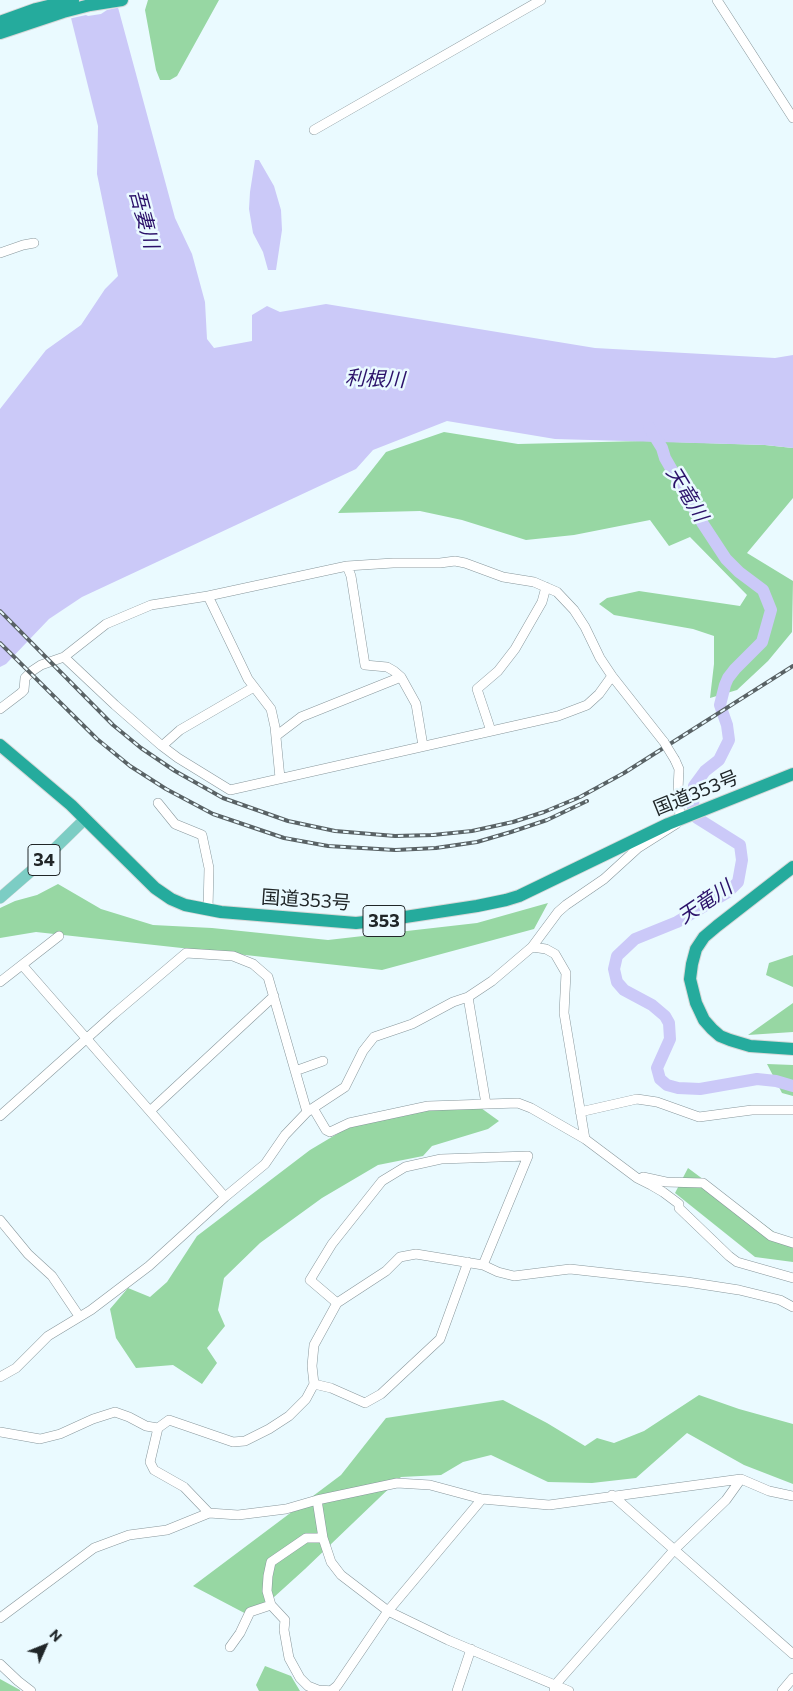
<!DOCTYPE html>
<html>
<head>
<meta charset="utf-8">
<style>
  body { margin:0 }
  #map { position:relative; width:793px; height:1691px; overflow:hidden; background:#eafaff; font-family:Commissioner,sans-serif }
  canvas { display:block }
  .north { position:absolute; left:20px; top:1621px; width:50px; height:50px; -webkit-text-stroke:4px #eafaff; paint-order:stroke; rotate:46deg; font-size:14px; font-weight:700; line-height:20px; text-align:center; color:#202628 }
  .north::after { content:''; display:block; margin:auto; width:18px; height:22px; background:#202628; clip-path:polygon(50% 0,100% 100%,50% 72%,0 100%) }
</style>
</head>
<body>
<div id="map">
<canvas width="793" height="1691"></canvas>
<div class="north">N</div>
</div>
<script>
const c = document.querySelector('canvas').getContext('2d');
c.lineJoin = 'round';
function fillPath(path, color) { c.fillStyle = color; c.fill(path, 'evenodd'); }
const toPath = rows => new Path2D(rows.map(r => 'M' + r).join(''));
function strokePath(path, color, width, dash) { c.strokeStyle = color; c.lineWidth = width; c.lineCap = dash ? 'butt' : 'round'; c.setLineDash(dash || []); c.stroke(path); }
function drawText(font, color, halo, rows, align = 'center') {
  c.font = font + ' Commissioner,"Noto Sans JP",sans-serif'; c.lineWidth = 5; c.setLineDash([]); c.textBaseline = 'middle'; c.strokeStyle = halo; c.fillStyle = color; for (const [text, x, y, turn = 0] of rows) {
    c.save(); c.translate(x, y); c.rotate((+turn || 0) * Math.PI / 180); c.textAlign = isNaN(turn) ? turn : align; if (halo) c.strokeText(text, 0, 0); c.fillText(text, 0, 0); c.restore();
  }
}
const green = toPath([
  [148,0,219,0,177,76,170,80,160,80,156,70,145,10],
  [444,432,518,444,643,441,765,445,793,448,793,498,747,553,793,581,792,632,768,661,737,690,710,698,714,664,714,636,693,629,614,615,599,604,607,598,639,591,740,606,747,595,690,537,669,546,650,520,574,535,526,540,462,520,420,511,338,513,386,452],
  [58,884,101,909,153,925,212,928,328,940,477,923,548,903,534,929,382,970,36,932,0,938,0,908,15,901,37,895],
  [793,955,793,987,766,975,769,963],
  [793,1003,793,1032,748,1035],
  [767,1064,793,1065,793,1096,782,1093],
  [481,1108,499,1121,488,1129,432,1146,423,1156,378,1165,322,1198,260,1243,224,1278,218,1310,225,1326,207,1348,217,1363,202,1384,173,1365,136,1368,116,1338,110,1309,128,1288,150,1297,167,1282,197,1236,310,1150,352,1125,425,1110],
  [688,1168,793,1246,793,1262,755,1257,675,1193],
  [699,1395,739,1409,793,1424,793,1484,744,1465,687,1433,636,1478,592,1483,548,1482,491,1455,463,1462,441,1475,401,1477,305,1569,252,1617,193,1586,341,1475,386,1418,503,1400,547,1423,585,1446,597,1438,614,1443,644,1431],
  [265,1666,291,1676,300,1691,259,1691,256,1685],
  [0,1679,20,1690,20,1691,0,1691]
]);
const water = toPath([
  [116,0,175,218,192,254,205,302,207,339,214,348,252,341,252,315,267,306,280,312,326,304,595,348,775,358,793,355,793,448,765,445,555,439,447,421,373,450,356,469,82,597,49,619,6,664,0,667,0,409,46,350,81,325,105,289,118,276,97,174,98,126,71,18],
  [255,160,259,160,274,186,281,210,282,230,276,270,268,270,263,252,253,233,249,209,250,192]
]);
const pier = toPath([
  [54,0,118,0,121,7,107,10,101,14,88,16,86,15,68,19]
]);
const river = toPath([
  [649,427,662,448,665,458,703,524,726,559,739,572,763,590,771,610,762,642,735,669,728,678,725,685,720,705,727,725,729,740,719,760,705,771,694,786,693,808,697,818,740,845,742,860,738,882,728,892,677,922,635,939,617,956,614,969,617,982,624,990,652,1005,665,1016,669,1023,670,1039,657,1068,660,1079,667,1085,678,1088,700,1089,757,1079,776,1081,793,1086]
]);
const minor = toPath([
  [717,0,793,118],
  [314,130,541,0],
  [0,253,23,245,34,243],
  [347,566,351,576,365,665,387,667,394,671,401,677,416,704,423,746],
  [208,596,248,679,271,709,275,727,280,778],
  [64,657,115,705,162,746,178,758,230,790,558,716,587,705,599,694,612,676],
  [0,709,21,693,24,690,25,678,32,671,41,665,64,657,106,624,151,605,208,596,347,566,393,563,440,563,455,561,465,563,503,577,534,582,557,592,574,610,585,627,600,658,612,676,664,742],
  [491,731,477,689,498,671,515,649,542,602,546,587],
  [276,736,301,717,401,677],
  [162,746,180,730,254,687],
  [158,803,175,824,202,835,209,868,208,910],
  [532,947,546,949,555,954,566,973,564,1013,585,1139],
  [23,966,225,1197],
  [0,982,59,936],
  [468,997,486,1104],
  [295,1071,323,1061],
  [313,1108,326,1130,330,1132,349,1123,428,1106,518,1103,531,1108,585,1139,637,1178,651,1185,663,1192,679,1204,679,1208,729,1256,737,1262,793,1278],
  [150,1111,274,996],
  [580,1112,637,1099,657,1102,699,1117,752,1110,793,1110],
  [0,1116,114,1014,186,953,233,956,253,964,268,977,307,1112],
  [643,1177,666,1182,703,1183,771,1236,793,1243],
  [0,1220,28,1254,52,1276,79,1316],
  [337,1303,310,1280,332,1244,382,1181,405,1167,441,1159,528,1156,483,1265],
  [0,1377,16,1368,48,1336,91,1310,149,1266,225,1197,265,1164,285,1135,307,1112,345,1087,363,1051,374,1037,412,1024,453,1002,468,997,492,981,532,947,558,912,566,905,604,879,638,848,676,824,680,818,678,790,679,769,675,760],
  [314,1384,331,1388,365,1403,381,1394,440,1339,468,1262],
  [158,1428,150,1462,154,1470,184,1487,209,1513],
  [0,1432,40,1439,60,1434,93,1419,115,1412,129,1417,146,1426,158,1428,169,1420,233,1442,245,1441,269,1429,289,1416,306,1399,314,1384,312,1366,314,1345,337,1303,386,1271,400,1257,416,1254,483,1265,498,1272,514,1276,570,1269,687,1282,739,1290,780,1300,793,1307],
  [612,1495,793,1654],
  [317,1500,323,1538,331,1562,341,1575,388,1611,448,1640,569,1691],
  [323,1538,306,1538,271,1562,268,1576,267,1591,271,1605,285,1620,284,1630,289,1658,300,1678,308,1686,318,1690,335,1691],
  [0,1618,94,1548,129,1535,167,1530,209,1513,238,1515,286,1509,317,1500,397,1483,430,1485,482,1499,549,1505,741,1479,769,1491,793,1496],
  [230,1647,240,1633,250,1612,271,1605],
  [0,1664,18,1681,31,1691],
  [332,1690,337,1686,388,1611,482,1499],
  [457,1691,471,1649],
  [554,1691,555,1685,675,1549,726,1500,741,1479],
  [782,1691,793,1678]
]);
const major = toPath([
  [0,898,38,865,85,819]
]);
const highway = toPath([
  [0,22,36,9,73,0],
  [0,33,63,12,90,5,122,0],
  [0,745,71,805,155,888,171,899,185,905,221,912,356,923,392,919,477,906,506,900,519,896,668,824,793,774],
  [793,867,717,926,704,937,696,949,692,964,690,979,696,1003,704,1020,712,1029,720,1036,730,1040,750,1046,793,1049]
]);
const rail = toPath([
  [0,611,113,725,141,748,175,771,223,798,288,821,335,831,395,836,433,835,472,831,513,822,544,812,580,797,624,773,793,666],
  [0,643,97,739,130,766,166,789,213,814,284,838,328,846,395,850,436,848,477,842,511,832,547,820,587,801]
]);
const minorBridge = toPath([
  [664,742,675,760]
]);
const shields = [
  [44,860,32],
  [384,921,42]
];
const shieldNames = [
  ["34",44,860],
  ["353",384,921]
];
const streetNames = [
  ["国道353号",696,793,-22],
  ["国道353号",306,900,4]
];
const waterNames = [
  ["吾妻川",144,219,75],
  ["利根川",375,379,2],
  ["天竜川",687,494,59],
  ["天竜川",705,902,-34]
];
fillPath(green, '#97d7a3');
fillPath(water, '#cbc9f8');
fillPath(pier, '#eafaff');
strokePath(river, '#cbc9f8', 12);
strokePath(minor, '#88979c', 10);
strokePath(major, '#d7d8d8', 12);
strokePath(highway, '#d7d8d8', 14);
strokePath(minor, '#fff', 9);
strokePath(major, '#7ccdc4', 11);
strokePath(highway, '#25ab9d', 12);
strokePath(rail, '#596265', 4);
strokePath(rail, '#eafaff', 2, [5.5]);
strokePath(minorBridge, '#88979c', 10, []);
strokePath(minorBridge, '#fff', 9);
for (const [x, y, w] of shields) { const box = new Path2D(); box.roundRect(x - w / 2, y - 15.5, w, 31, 4); c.fillStyle = '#eafaff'; c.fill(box); strokePath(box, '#202628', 1); }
drawText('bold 18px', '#202628', null, shieldNames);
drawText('19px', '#202628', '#eafaff', streetNames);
drawText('italic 20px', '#2b116a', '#eafaff', waterNames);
</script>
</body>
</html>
